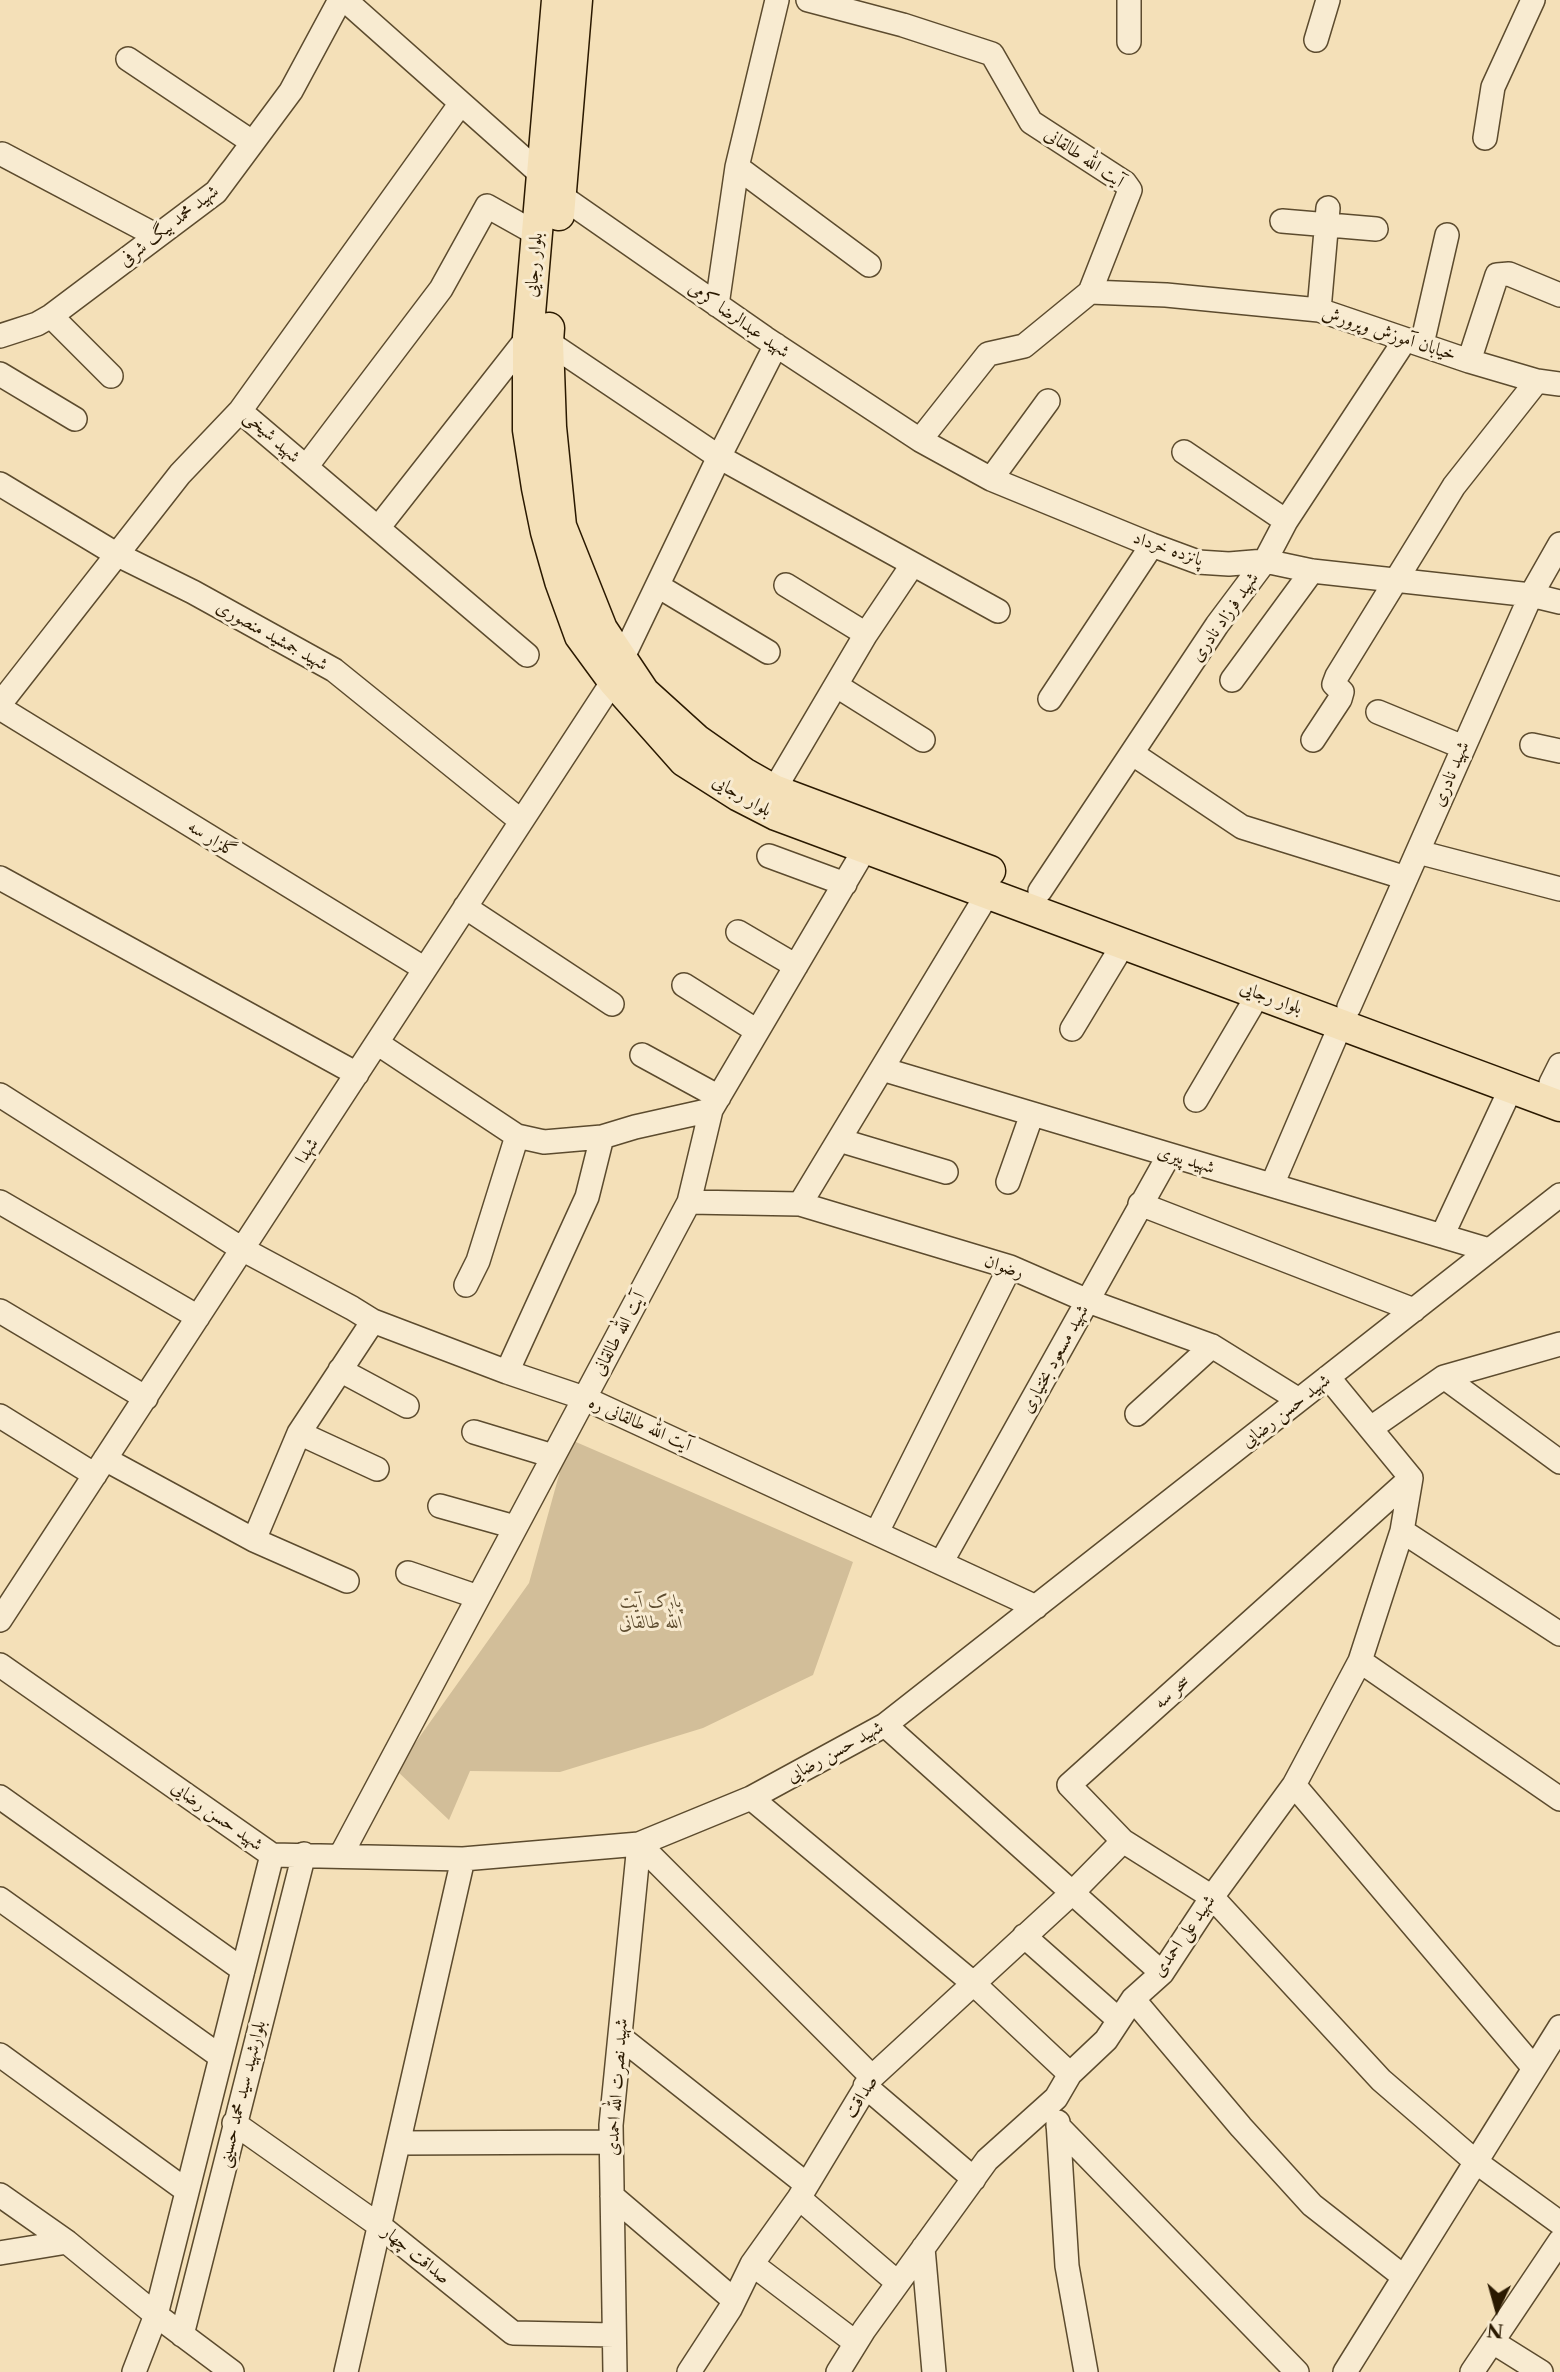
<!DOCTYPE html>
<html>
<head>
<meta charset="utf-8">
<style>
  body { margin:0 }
  #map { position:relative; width:1560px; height:2372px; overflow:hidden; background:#f4e0b8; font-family:"Libre Caslon Text",serif }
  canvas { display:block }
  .north { position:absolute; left:1462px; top:2274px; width:70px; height:70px; -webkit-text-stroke:5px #f8ebd1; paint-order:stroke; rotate:185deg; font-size:19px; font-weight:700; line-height:28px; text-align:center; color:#2a1900 }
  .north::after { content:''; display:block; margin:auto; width:24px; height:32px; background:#2a1900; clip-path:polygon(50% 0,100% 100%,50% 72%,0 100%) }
</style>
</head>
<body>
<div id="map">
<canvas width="1560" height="2372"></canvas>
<div class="north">N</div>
</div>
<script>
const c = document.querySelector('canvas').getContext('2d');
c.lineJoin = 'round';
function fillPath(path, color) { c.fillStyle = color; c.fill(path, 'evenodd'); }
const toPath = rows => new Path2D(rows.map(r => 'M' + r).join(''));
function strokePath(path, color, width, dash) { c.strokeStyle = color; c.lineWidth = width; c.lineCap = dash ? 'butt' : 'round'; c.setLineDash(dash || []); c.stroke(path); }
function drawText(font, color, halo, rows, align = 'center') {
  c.font = font + ' "Libre Caslon Text",Amiri,serif'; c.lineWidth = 6; c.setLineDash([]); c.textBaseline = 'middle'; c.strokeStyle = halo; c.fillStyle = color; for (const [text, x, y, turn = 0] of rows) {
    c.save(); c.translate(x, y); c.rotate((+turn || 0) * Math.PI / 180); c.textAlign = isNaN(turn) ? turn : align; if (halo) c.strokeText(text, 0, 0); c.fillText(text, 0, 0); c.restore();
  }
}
const green = toPath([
  [569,1439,853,1562,813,1675,703,1728,560,1772,470,1771,449,1820,396,1770,529,1583]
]);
const minor = toPath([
  [345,0,542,175],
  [808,0,903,25,992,54,1031,122,1125,183,1130,190,1090,292,1024,346,988,354,920,440],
  [1316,40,1328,0],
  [1129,42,1129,0],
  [128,59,252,142],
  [1485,138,1493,87,1533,0],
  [2,154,157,236],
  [737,167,869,265],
  [561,196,765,338,920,440,991,479,1152,545,1198,562,1229,564,1265,561,1312,571,1531,595,1560,602],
  [1282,221,1376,229],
  [1090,292,1166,295,1319,310,1469,361,1537,381,1560,384],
  [717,305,737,167,777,0],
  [1319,310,1328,208],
  [51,316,111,376],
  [0,336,37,324,51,316,216,192,291,91,340,0],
  [548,342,719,457,998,611],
  [1422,344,1447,235],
  [1469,361,1497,275,1509,274,1560,295],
  [0,374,75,419],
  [240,411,527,655],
  [1184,452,1286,521],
  [306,467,441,289,487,206,537,234],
  [991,479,1048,401],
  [0,484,116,554,193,592,334,670,521,821],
  [378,528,528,337],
  [786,585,866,634],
  [658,586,768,652],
  [622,659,719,457,776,345],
  [1232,680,1312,571],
  [837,686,923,740],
  [1050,699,1152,545],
  [0,704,180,474,240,411,461,103],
  [0,708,425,969],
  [1378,712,1463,747],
  [1313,740,1340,699,1342,692,1334,684,1337,676,1454,486,1537,381],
  [1532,745,1560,751],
  [1133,754,1242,827,1406,878],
  [774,790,866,634,913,564],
  [1418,852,1560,889],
  [769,856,845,884],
  [0,878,357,1074],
  [1040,891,1217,625,1265,561,1286,521,1405,340],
  [465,907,612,1004],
  [738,932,796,966],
  [684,985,757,1031],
  [1349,1007,1531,595,1560,544],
  [1072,1029,1124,943],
  [377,1043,517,1136,544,1142,602,1137,635,1127,711,1110],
  [642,1055,719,1097],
  [882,1069,1489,1250],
  [1551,1083,1560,1065],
  [0,1095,242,1249,352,1308,373,1321,507,1372,584,1398,1036,1607],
  [1196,1100,1259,993],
  [839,1140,946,1172],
  [1008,1182,1032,1114],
  [1272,1185,1341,1024],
  [0,1202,198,1317],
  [689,1202,800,1204,1010,1267,1088,1301,1212,1346,1299,1400],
  [800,1204,988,893],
  [1140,1204,1414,1310],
  [1442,1236,1511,1088],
  [466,1285,478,1261,517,1136],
  [0,1311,146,1398],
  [340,1370,407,1406],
  [507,1372,587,1197,602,1137],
  [1328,1377,1411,1478],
  [1444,1377,1560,1462],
  [1137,1414,1212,1346],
  [0,1416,95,1475],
  [1371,1428,1444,1377,1560,1344],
  [474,1432,553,1456],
  [299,1433,377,1469],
  [105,1459,254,1540,347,1581],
  [1411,1478,1069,1785,1123,1841,1212,1897,1381,2080,1476,2162,1560,2223],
  [440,1506,515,1527],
  [1402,1531,1560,1634],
  [877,1532,1010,1267],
  [254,1540,299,1433,373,1321],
  [941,1563,1169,1155],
  [408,1573,478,1597],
  [0,1620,613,681],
  [1360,1661,1560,1799],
  [0,1665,272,1855,463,1859,639,1844,751,1798,885,1725,1560,1195],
  [885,1725,1162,1973],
  [1294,1785,1534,2068],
  [0,1797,243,1970],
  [751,1798,973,1983,1070,2074],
  [639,1844,872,2077],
  [341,1855,689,1202,711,1110,866,847],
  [0,1899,221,2057],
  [1024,1936,1119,2020],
  [1133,1999,1241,2127,1312,2205,1404,2277],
  [620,2037,806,2184],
  [0,2055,187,2191],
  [865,2086,974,2179],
  [1058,2122,1067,2266,1086,2372],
  [234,2123,380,2226,513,2333,614,2335],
  [1058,2126,1297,2372],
  [399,2143,611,2142],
  [0,2195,67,2242,156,2315,232,2372],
  [612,2196,734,2300],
  [799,2198,898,2283],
  [923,2248,934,2372],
  [0,2253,67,2242],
  [752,2264,856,2343],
  [182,2335,304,1854],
  [1493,2342,1541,2372],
  [134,2372,156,2315,272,1855],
  [346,2372,463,1859],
  [615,2372,611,2125,639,1844],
  [689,2372,730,2309,752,2264,799,2198,872,2077,1072,1893,1123,1841],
  [838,2372,864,2330,987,2160,1056,2098,1070,2074,1106,2040,1133,1999,1162,1973,1212,1897,1294,1785,1360,1661,1402,1531,1411,1478],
  [1345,2372,1560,2027],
  [1472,2372,1560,2241]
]);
const major = toPath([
  [557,0,528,337,528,430,537,488,546,532,560,581,580,636,613,681,684,761,739,796,776,815,1560,1106],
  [559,215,577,0],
  [549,328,548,342,551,427,561,526,602,629,644,692,697,740,744,773,774,790,990,871]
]);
const streetNames = [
  ["آیت الله طالقانی",1084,158,34],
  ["شهید محمد بیگ شرفی",169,226,-38],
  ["بلوار رجایی",534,265,-85],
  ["شهید عبدالرضا کرمی",739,320,35],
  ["خیابان آموزش وپرورش",1389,334,18],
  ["شهید شیخی",272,437,42],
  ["پانزده خرداد",1168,549,19],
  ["شهید فرزاد نادری",1225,617,-55],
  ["شهید جمشید منصوری",272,636,29],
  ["شهید نادری",1451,774,-67],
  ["بلوار رجایی",742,796,30],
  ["گلزار سه",212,839,32],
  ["بلوار رجایی",1271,998,20],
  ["شهدا",307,1151,-57],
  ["شهید پیری",1186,1160,17],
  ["رضوان",1004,1267,19],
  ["آیت الله طالقانی",619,1334,-62],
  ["شهید مسعود بختیاری",1055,1359,-61],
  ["شهید حسن رضایی",1286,1411,-38],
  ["آیت الله طالقانی ره",640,1424,24],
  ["سحر سه",1172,1692,-42],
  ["شهید حسن رضایی",835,1752,-29],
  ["شهید حسن رضایی",217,1816,35],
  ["شهید علی احمدی",1184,1936,-55],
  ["شهید نصرت الله احمدی",617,2087,-86],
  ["بلوارشهید سید محمد حسینی",242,2094,-76],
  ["صداقت",861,2097,-57],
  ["صداقت چهار",416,2255,39]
];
const parkNames = [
  ["پارک آیت",651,1602],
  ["الله طالقانی",651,1623]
];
fillPath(green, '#d2be99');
strokePath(minor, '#5c4b2e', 26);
strokePath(major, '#2a1900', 33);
strokePath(minor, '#f8ebd1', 23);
strokePath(major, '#f4e0b8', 30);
drawText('18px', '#2a1900', '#f8ebd1', streetNames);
drawText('italic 18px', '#5c4b2e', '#f8ebd1', parkNames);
</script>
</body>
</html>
